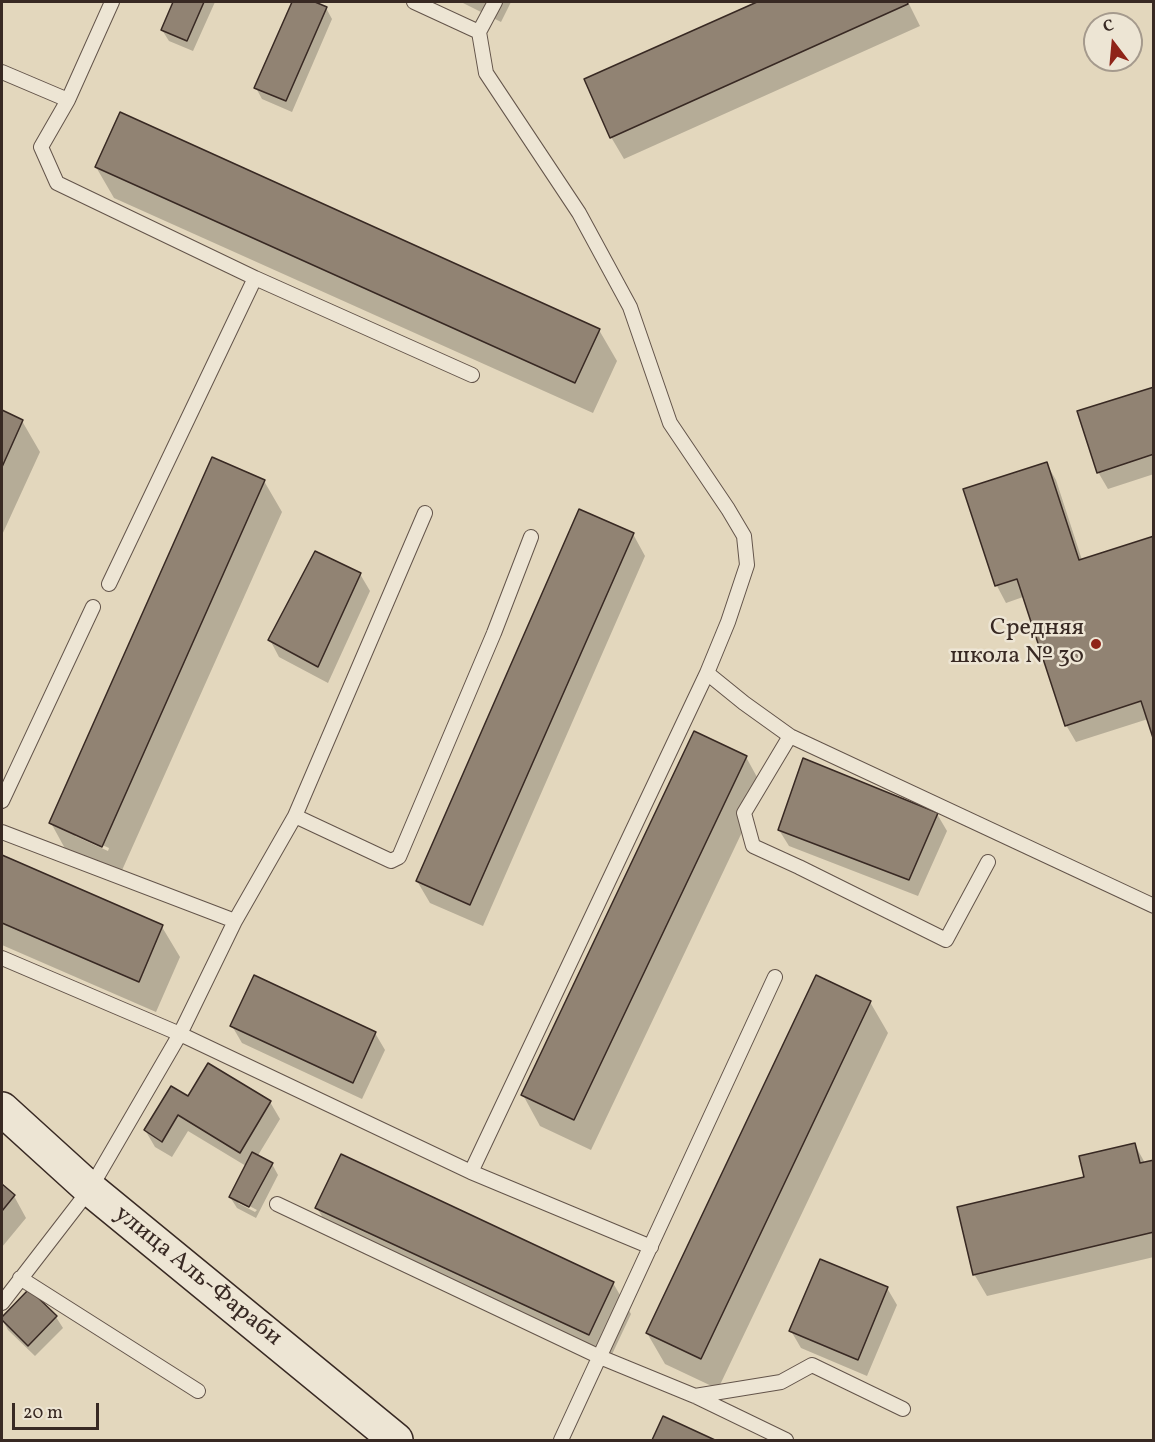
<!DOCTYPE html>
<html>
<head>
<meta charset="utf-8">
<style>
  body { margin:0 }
  #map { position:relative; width:1155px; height:1442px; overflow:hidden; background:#e3d7bd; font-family:Vollkorn,serif }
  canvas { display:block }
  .frame { position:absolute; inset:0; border:3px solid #382923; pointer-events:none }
  .north { position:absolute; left:1083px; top:12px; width:60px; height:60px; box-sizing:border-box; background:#ede5d4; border:2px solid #a59a8d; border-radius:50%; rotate:344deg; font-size:16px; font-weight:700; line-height:24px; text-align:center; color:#382923 }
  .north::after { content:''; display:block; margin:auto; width:21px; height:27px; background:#8f2418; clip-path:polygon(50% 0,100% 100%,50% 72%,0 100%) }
  .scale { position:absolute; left:12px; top:1403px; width:87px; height:27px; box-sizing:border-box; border:3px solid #382923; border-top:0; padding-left:8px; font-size:18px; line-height:21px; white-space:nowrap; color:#382923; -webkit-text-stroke:4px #ede5d4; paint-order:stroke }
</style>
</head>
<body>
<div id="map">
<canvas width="1155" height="1442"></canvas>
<div class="frame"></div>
<div class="north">С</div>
<div class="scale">20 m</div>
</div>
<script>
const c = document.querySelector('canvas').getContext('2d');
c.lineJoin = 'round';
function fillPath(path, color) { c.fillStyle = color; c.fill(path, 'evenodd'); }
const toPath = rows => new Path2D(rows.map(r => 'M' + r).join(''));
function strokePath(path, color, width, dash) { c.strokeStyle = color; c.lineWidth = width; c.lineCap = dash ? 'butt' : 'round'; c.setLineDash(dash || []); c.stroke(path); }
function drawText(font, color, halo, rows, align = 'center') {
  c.font = font + ' Vollkorn,serif'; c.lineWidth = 5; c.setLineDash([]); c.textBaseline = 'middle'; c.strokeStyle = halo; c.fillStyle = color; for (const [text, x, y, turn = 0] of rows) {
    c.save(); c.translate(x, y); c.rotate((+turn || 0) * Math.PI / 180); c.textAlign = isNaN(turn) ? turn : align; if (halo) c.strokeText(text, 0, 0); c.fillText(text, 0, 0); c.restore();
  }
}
const shadow = toPath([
  [174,2,215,2,193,51,169,41,162,30],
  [293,2,311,2,326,8,332,19,292,112,262,99,256,88],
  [461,2,511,2,501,22],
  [761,2,908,2,920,26,624,159,611,137,586,80],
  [96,167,599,330,617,361,593,413,114,198],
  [1154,388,1154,474,1108,489,1098,472],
  [2,411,22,421,40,452,2,535],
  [1046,463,1056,480,1082,560,1154,537,1148,719,1076,742,1066,725,1023,597,1006,603,997,586,965,490],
  [264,481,282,512,119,877,68,854,51,823],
  [75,833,109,848,108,851,75,836],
  [633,534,645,556,483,926,430,903,417,881],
  [360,574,370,591,328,683,279,657,270,640],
  [746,757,763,788,591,1150,540,1126,523,1095],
  [937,814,947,831,918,896,789,846,779,830],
  [2,857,162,927,180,957,156,1012,2,945],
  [870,1002,888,1033,718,1389,665,1364,647,1333],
  [232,1026,375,1033,385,1050,362,1099,242,1043],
  [188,1098,270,1102,280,1119,257,1157,272,1164,278,1175,256,1218,237,1208,230,1197,246,1166,188,1131,172,1157,155,1147,145,1130],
  [238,1200,257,1210,255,1212,238,1203],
  [1135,1145,1145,1163,1154,1161,1154,1257,987,1296,974,1274,1086,1179],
  [2,1186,14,1196,26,1218,2,1247],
  [317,1208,613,1283,631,1314,607,1365,335,1238],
  [887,1288,897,1305,867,1376,801,1348,791,1331],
  [29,1291,56,1317,63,1328,35,1356,8,1330,2,1319],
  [664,1418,711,1440,653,1440]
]);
const building = toPath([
  [173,2,204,2,187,41,161,30,173,2],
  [292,2,315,2,327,7,286,101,254,88,292,2],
  [757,2,907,2,908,4,610,138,584,79,757,2],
  [120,112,600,329,575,383,95,167,120,112],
  [1154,387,1154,454,1097,473,1077,411,1154,387],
  [2,410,23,420,2,467,2,410],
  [212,457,265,480,102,847,49,823,212,457],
  [1047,462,1079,560,1154,536,1154,741,1141,701,1065,726,1017,579,995,586,963,489,1047,462],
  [579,509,634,533,470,905,416,881,579,509],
  [315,551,361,573,318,667,268,640,315,551],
  [694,731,747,756,574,1120,521,1095,694,731],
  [803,758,938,813,909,880,778,830,803,758],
  [2,855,163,925,139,982,2,923,2,855],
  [254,975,376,1032,353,1083,230,1026,254,975],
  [816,975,871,1001,701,1359,646,1333,816,975],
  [208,1063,271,1101,240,1153,178,1115,162,1142,144,1130,171,1086,188,1096,208,1063],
  [1135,1143,1140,1163,1154,1160,1154,1232,973,1275,957,1207,1084,1177,1079,1156,1135,1143],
  [252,1152,273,1163,249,1207,229,1197,252,1152],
  [341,1154,614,1282,589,1335,315,1208,341,1154],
  [2,1184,15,1195,2,1211,2,1184],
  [820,1259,888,1287,858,1360,789,1331,820,1259],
  [29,1289,57,1316,28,1346,2,1320,2,1317,29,1289],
  [663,1416,715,1440,652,1440,663,1416]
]);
const service = toPath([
  [112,2,68,100,41,147,57,183,255,278,472,375],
  [414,2,479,32],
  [495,2,479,32,486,73,579,213,630,307,670,423,728,509,744,536,747,565,728,622,707,673,744,703,790,736,1154,906],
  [2,72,68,100],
  [109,584,255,278],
  [790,736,744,813,753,846,799,867,946,940,988,862],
  [2,801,93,607],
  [295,816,425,513],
  [2,832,235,921],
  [2,958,180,1034,471,1172,651,1247],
  [471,1172,707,673],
  [277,1204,600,1357,695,1396,786,1440],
  [20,1278,198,1391],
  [2,1303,90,1189,180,1034,235,921,295,816,391,861,399,857,494,633,531,537],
  [695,1396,781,1382,812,1365,903,1409],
  [561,1440,775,977]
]);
const secondary = toPath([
  [2,1109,90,1189,396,1440]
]);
const markers = [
  [1096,644,6,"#8f2418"]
];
const poiNames = [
  ["Средняя",1084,630],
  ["школа № 30",1084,658]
];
const streetNames = [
  ["улица Аль-Фараби",197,1277,39]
];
fillPath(shadow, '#0003');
fillPath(building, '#918373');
strokePath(building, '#382923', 1.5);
strokePath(service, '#63544a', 16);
strokePath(secondary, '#382923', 36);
strokePath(service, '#ede5d4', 14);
strokePath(secondary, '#ede5d4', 33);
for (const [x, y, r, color] of markers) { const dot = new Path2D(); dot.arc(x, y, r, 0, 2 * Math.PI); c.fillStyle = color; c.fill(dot); strokePath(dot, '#ede5d4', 2); }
drawText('24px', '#382923', '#ede5d4', poiNames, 'right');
drawText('24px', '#382923', '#ede5d4', streetNames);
</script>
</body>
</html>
